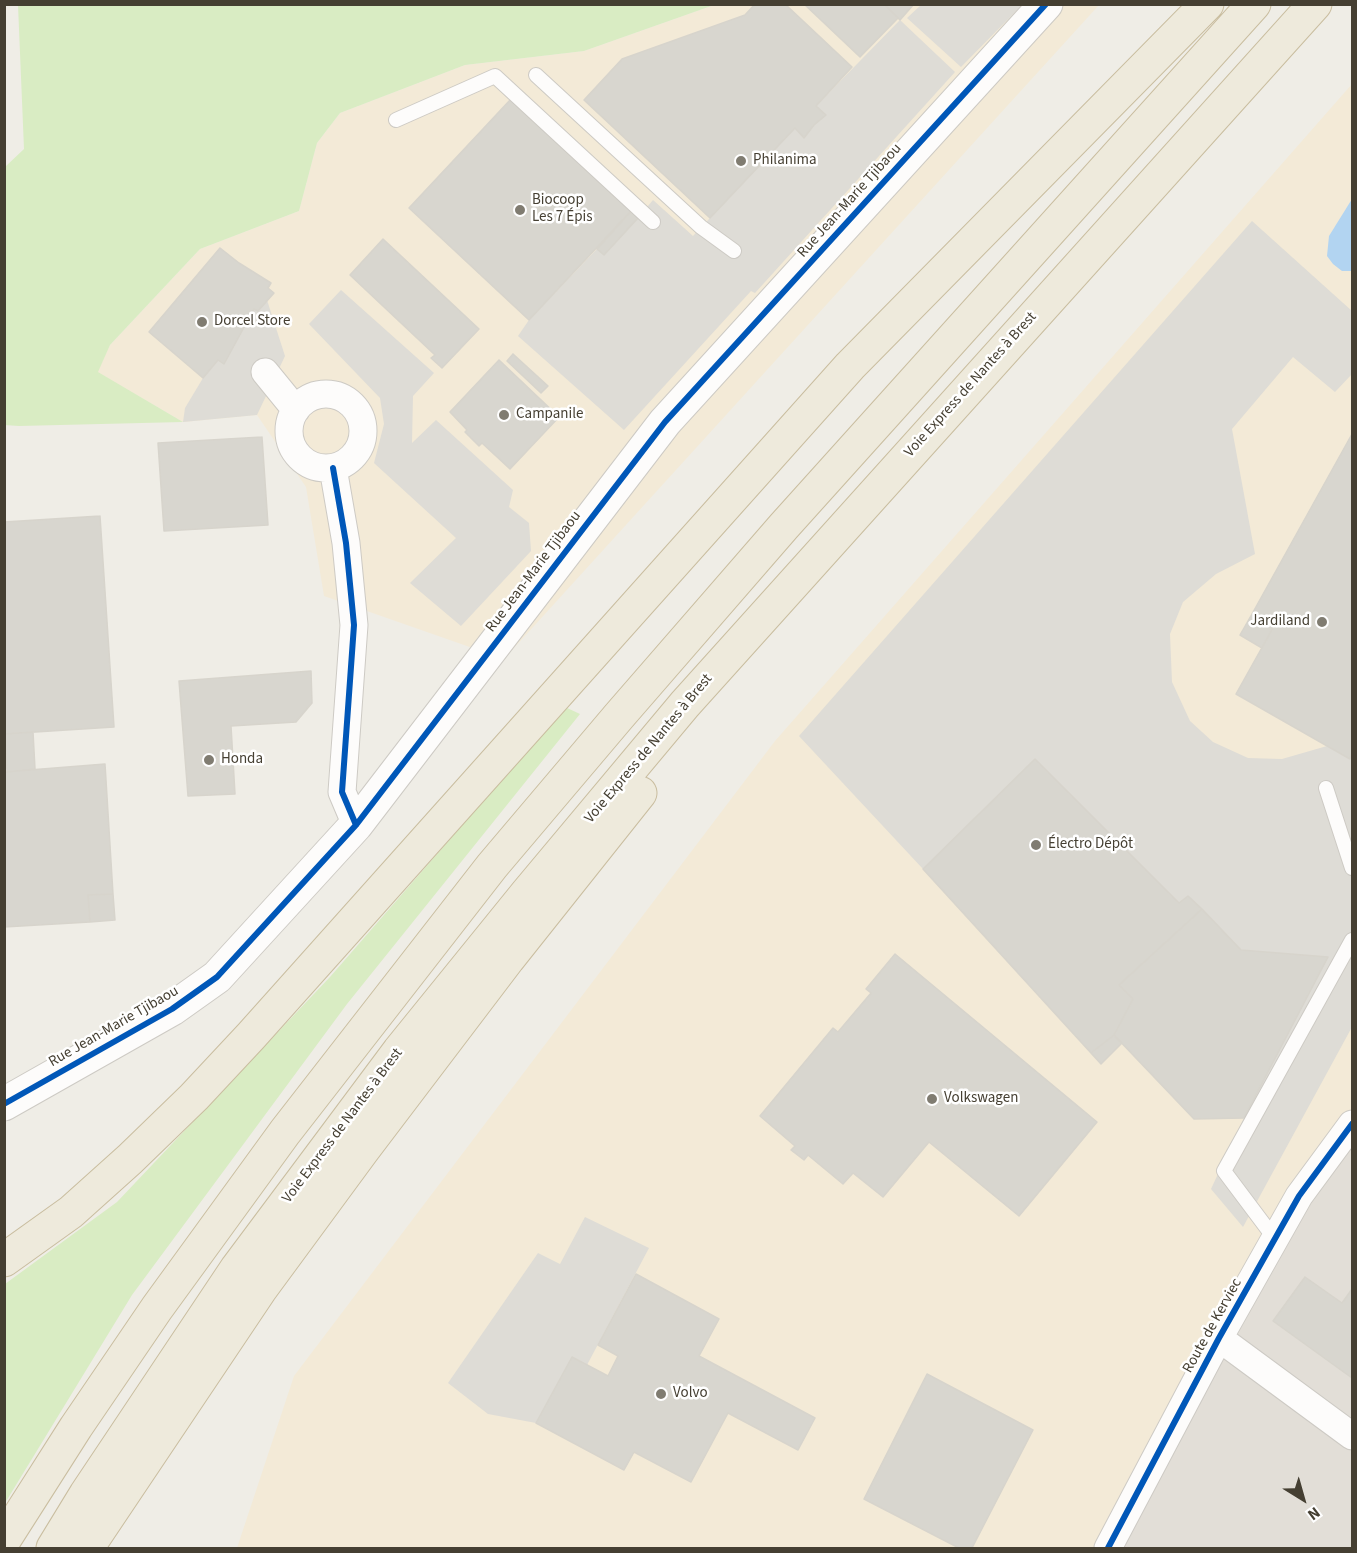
<!DOCTYPE html>
<html>
<head>
<meta charset="utf-8">
<style>
  body { margin:0 }
  #map { position:relative; width:1357px; height:1553px; overflow:hidden; background:#efede6; font-family:"Source Sans 3",sans-serif }
  canvas { display:block }
  .frame { position:absolute; inset:0; border:6px solid #453f32; pointer-events:none }
  .north { position:absolute; left:1273px; top:1469px; width:60px; height:60px; -webkit-text-stroke:4px #fff; paint-order:stroke; rotate:143deg; font-size:16px; font-weight:700; line-height:24px; text-align:center; color:#453f32 }
  .north::after { content:''; display:block; margin:auto; width:21px; height:27px; background:#453f32; clip-path:polygon(50% 0,100% 100%,50% 72%,0 100%) }
</style>
</head>
<body>
<div id="map">
<canvas width="1357" height="1553"></canvas>
<div class="frame"></div>
<div class="north">N</div>
</div>
<script>
const c = document.querySelector('canvas').getContext('2d');
c.lineJoin = 'round';
function fillPath(path, color) { c.fillStyle = color; c.fill(path, 'evenodd'); }
const toPath = rows => new Path2D(rows.map(r => 'M' + r).join(''));
function strokePath(path, color, width, dash) { c.strokeStyle = color; c.lineWidth = width; c.lineCap = dash ? 'butt' : 'round'; c.setLineDash(dash || []); c.stroke(path); }
function drawText(font, color, halo, rows, align = 'center') {
  c.font = font + ' "Source Sans 3",sans-serif'; c.lineWidth = 5; c.setLineDash([]); c.textBaseline = 'middle'; c.strokeStyle = halo; c.fillStyle = color; for (const [text, x, y, turn = 0] of rows) {
    c.save(); c.translate(x, y); c.rotate((+turn || 0) * Math.PI / 180); c.textAlign = isNaN(turn) ? turn : align; if (halo) c.strokeText(text, 0, 0); c.fillText(text, 0, 0); c.restore();
  }
}
const commercial = toPath([
  [714,5,1099,5,504,659,324,596,306,487,257,415,183,422,97,372,110,345,200,249,299,211,317,143,340,113,465,65,584,51],
  [1352,84,1352,1124,1108,1548,237,1548,294,1376,775,741]
]);
const industrial = toPath([
  [1352,1124,1352,1548,1108,1548]
]);
const green = toPath([
  [18,5,18,4,714,5,584,51,465,65,340,113,317,143,299,211,200,249,110,345,98,372,183,422,19,426,4,425,5,167,24,149],
  [565,707,580,714,347,1004,132,1295,5,1503,5,1284,117,1202,330,977]
]);
const parking = toPath([
  [921,5,921,4,1022,5,961,67,907,18],
  [900,20,955,72,755,293,751,291,624,430,518,336,529,320,597,249,638,218,653,200,693,236,795,128,805,137,814,125,825,115,816,106],
  [1252,221,1352,311,1352,374,1335,392,1293,357,1232,429,1255,554,1216,574,1183,602,1170,634,1172,682,1190,721,1213,742,1248,758,1282,759,1327,746,1350,758,1352,753,1352,1027,1243,1227,1211,1189,1244,1118,1327,957,1241,950,1188,896,1179,903,1011,783,923,869,799,736],
  [341,290,434,373,413,396,412,443,436,420,513,490,509,507,529,523,531,551,461,626,410,583,456,538,374,463,384,424,380,398,309,324],
  [267,300,285,356,257,415,183,422,185,408,203,378,218,360,224,363,254,309,258,311],
  [585,1217,649,1248,587,1365,572,1357,536,1423,488,1414,448,1383,538,1253,560,1264]
]);
const water = toPath([
  [1352,199,1352,271,1342,271,1333,264,1327,256,1329,236]
]);
const building = toPath([
  [755,4,785,4,852,67,816,106,826,115,814,125,804,138,795,128,710,218,584,100,622,59,745,15,755,4],
  [804,4,884,4,898,18,860,57,804,4],
  [884,4,914,4,900,20,884,4],
  [511,99,631,211,529,320,409,208,511,99],
  [631,211,638,218,604,255,597,249,631,211],
  [383,239,479,329,442,368,431,358,435,355,350,275,383,239],
  [220,248,239,263,271,283,268,288,274,293,258,311,254,309,224,364,218,360,203,378,149,332,220,248],
  [513,354,548,386,541,393,507,361,513,354],
  [499,360,559,417,510,469,482,443,479,446,465,432,467,430,450,412,499,360],
  [1352,434,1352,753,1350,759,1236,694,1274,626,1252,614,1352,434],
  [262,437,268,525,164,531,158,443,262,437],
  [100,516,114,727,4,734,4,522,100,516],
  [1252,614,1274,626,1262,648,1240,635,1252,614],
  [311,671,312,703,296,722,231,726,235,794,188,796,179,681,311,671],
  [33,732,35,769,7,772,5,734,33,732],
  [1035,759,1179,903,1188,896,1202,909,1119,985,1133,999,1114,1035,1091,1053,923,869,1035,759],
  [105,764,113,894,88,895,90,922,4,927,4,772,105,764],
  [113,894,115,920,90,922,88,895,113,894],
  [1202,909,1241,950,1328,957,1244,1118,1194,1119,1114,1035,1133,999,1119,985,1202,909],
  [895,954,1097,1122,1019,1216,929,1142,883,1197,853,1173,843,1184,808,1155,804,1160,791,1150,795,1146,760,1116,833,1028,838,1032,871,993,866,989,895,954],
  [1114,1035,1122,1043,1101,1064,1091,1053,1114,1035],
  [636,1274,719,1319,699,1356,815,1418,798,1450,728,1413,691,1482,634,1452,624,1470,536,1423,572,1357,608,1376,618,1356,598,1345,636,1274],
  [1305,1277,1342,1303,1352,1289,1352,1378,1273,1321,1305,1277],
  [927,1374,1033,1430,972,1548,959,1548,864,1499,927,1374]
]);
const service = toPath([
  [536,75,701,227,734,251],
  [396,120,495,76,653,222],
  [1326,788,1352,868],
  [1275,1239,1224,1171,1352,940]
]);
const minor = toPath([
  [265,372,296,410],
  '289 431a37 37 0 1 1 74 0a37 37 0 1 1-74 0Z',
  [333,468,346,543,354,625,342,792,356,825],
  [1219,1338,1352,1436],
  [1108,1548,1219,1338,1299,1196,1352,1124]
]);
const tertiary = toPath([
  [4,1104,172,1009,217,977,356,825,665,422,1046,4]
]);
const trunk = toPath([
  [4,1260,71,1212,130,1159,194,1097,251,1036,850,366,1207,4],
  [4,1540,76,1427,157,1308,285,1132,492,866,619,716,784,526,1254,4],
  [53,1548,86,1494,237,1268,399,1051,527,893,685,704,1315,4],
  [87,1548,260,1290,363,1150,508,959,640,793]
]);
const cycleway = toPath([
  [333,468,346,543,354,625,342,792,356,825],
  [4,1104,172,1009,217,977,356,825,665,422,1046,4],
  [1108,1548,1219,1338,1299,1196,1352,1124]
]);
const markers = [
  [741,161,6,"#807c71"],
  [520,210,6,"#807c71"],
  [202,322,6,"#807c71"],
  [504,415,6,"#807c71"],
  [1322,622,6,"#807c71"],
  [209,760,6,"#807c71"],
  [1036,845,6,"#807c71"],
  [932,1099,6,"#807c71"],
  [661,1394,6,"#807c71"]
];
const poiNames = [
  ["Philanima",753,161],
  ["Biocoop",532,201],
  ["Les 7 Épis",532,218],
  ["Dorcel Store",214,322],
  ["Campanile",516,415],
  ["Jardiland",1310,622,"right"],
  ["Honda",221,760],
  ["Électro Dépôt",1048,845],
  ["Volkswagen",944,1099],
  ["Volvo",673,1394]
];
const streetNames = [
  ["Rue Jean-Marie Tjibaou",850,201,-48],
  ["Voie Express de Nantes à Brest",971,385,-48],
  ["Rue Jean-Marie Tjibaou",534,572,-53],
  ["Voie Express de Nantes à Brest",649,749,-50],
  ["Rue Jean-Marie Tjibaou",114,1027,-30],
  ["Voie Express de Nantes à Brest",343,1126,-53],
  ["Route de Kerviec",1213,1326,-61]
];
fillPath(commercial, '#f3ead7');
fillPath(industrial, '#e2ded7');
fillPath(green, '#d9ecc3');
fillPath(parking, '#dedcd6');
fillPath(water, '#b2d4f1');
fillPath(building, '#d8d6cf');
strokePath(building, '#d7d4cc', 1.5);
strokePath(service, '#cdcac4', 16);
strokePath(minor, '#cdcac4', 29);
strokePath(tertiary, '#cdcac4', 35);
strokePath(trunk, '#c9bd9f', 35);
strokePath(service, '#fdfcfb', 14);
strokePath(minor, '#fdfcfb', 27);
strokePath(tertiary, '#fdfcfb', 33);
strokePath(trunk, '#eeeadc', 33);
strokePath(cycleway, '#0057b8', 6);
for (const [x, y, r, color] of markers) { const dot = new Path2D(); dot.arc(x, y, r, 0, 2 * Math.PI); c.fillStyle = color; c.fill(dot); strokePath(dot, '#fff', 2); }
drawText('15px', '#453f32', '#fff', poiNames, 'left');
drawText('15px', '#453f32', '#fff', streetNames);
</script>
</body>
</html>
